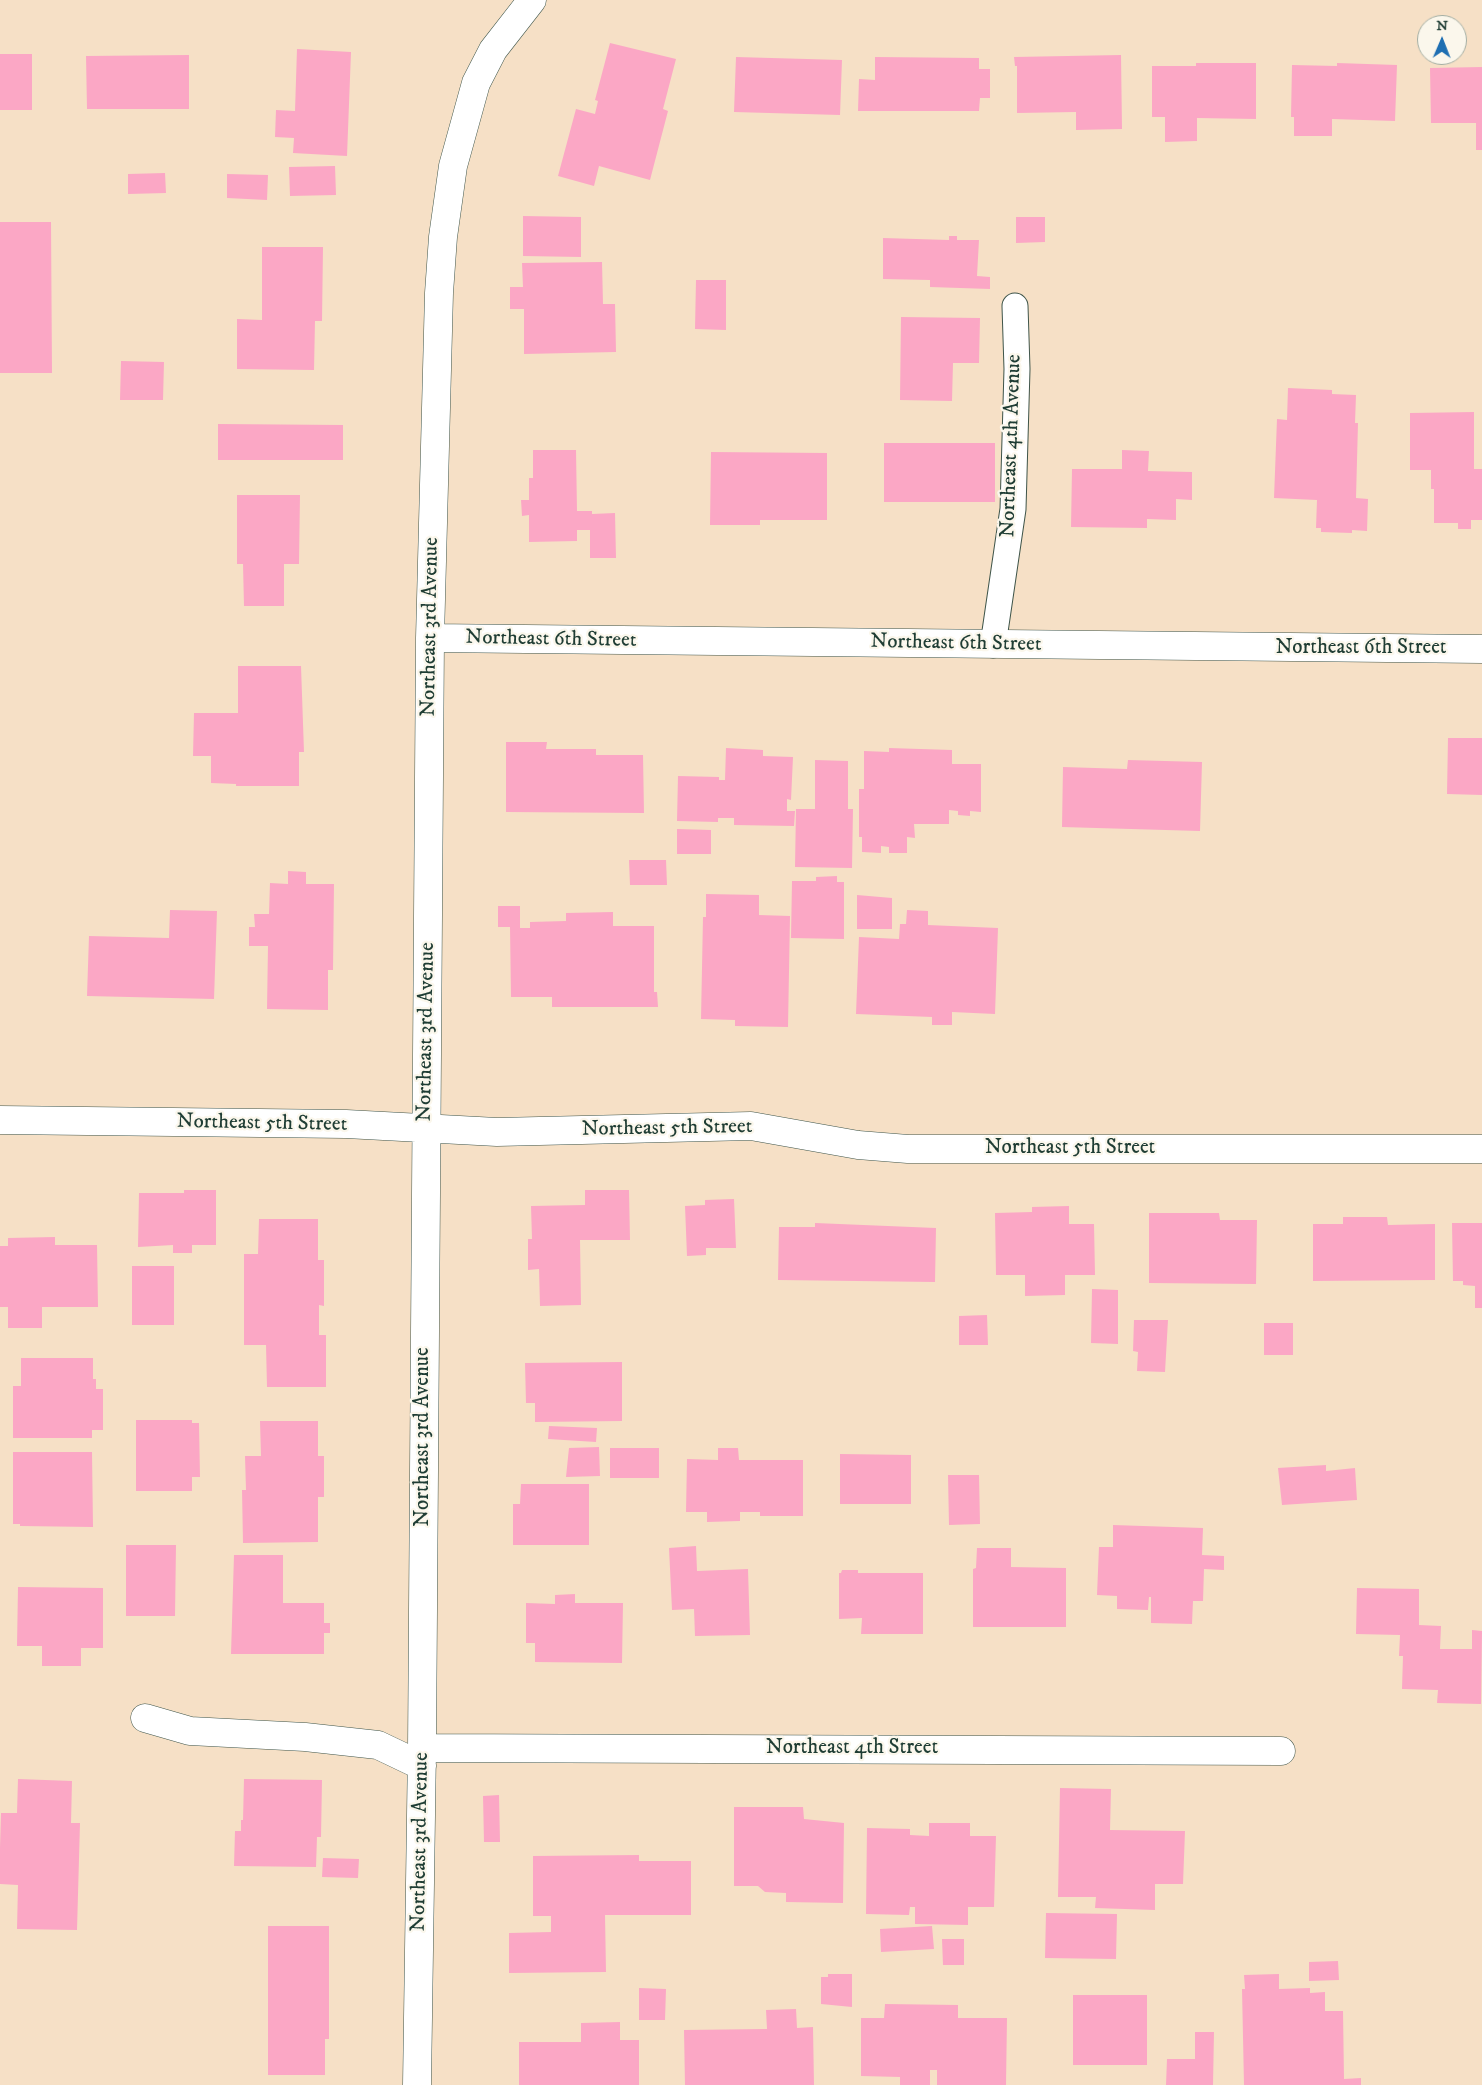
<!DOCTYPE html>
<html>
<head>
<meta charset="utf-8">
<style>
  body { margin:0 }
  #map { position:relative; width:1482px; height:2085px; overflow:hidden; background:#f6e0c6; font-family:"IM FELL DW Pica",serif }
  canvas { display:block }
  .north { position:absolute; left:1417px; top:15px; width:50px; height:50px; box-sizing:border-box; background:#fbf7ec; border:1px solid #a3ada2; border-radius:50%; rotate:1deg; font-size:14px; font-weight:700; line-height:20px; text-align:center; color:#1f3d34 }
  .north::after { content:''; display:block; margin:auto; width:18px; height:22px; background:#1f6fb2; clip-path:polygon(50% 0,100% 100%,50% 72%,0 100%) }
</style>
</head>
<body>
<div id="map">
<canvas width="1482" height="2085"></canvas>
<div class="north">N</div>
</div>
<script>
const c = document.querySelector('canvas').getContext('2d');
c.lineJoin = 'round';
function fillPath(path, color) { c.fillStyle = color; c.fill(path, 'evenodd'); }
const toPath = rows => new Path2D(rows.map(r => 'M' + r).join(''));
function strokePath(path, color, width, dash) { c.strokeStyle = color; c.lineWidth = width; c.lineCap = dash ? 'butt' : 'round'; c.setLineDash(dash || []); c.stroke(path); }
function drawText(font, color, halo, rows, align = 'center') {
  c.font = font + ' "IM FELL DW Pica",serif'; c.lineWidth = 4.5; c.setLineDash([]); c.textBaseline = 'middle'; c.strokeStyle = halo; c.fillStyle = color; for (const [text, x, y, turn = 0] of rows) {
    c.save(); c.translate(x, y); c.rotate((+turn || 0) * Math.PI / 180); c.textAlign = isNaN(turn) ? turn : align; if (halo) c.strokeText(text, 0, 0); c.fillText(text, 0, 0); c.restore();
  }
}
const building = toPath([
  [610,43,676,59,663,109,668,111,650,180,599,166,594,186,558,176,576,109,595,114,598,101,595,100],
  [297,49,351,52,347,156,293,153,294,138,275,137,276,110,295,111],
  [0,54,32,54,32,110,0,110],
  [189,55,189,109,87,109,86,56],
  [1121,55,1122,129,1076,130,1076,112,1017,113,1017,66,1015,66,1014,57],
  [736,57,842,60,840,115,734,112],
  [875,57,979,58,979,69,990,69,990,98,980,98,979,111,858,111,859,79,875,80],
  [1196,63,1256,63,1256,119,1197,118,1197,141,1165,142,1165,117,1152,117,1152,66,1196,66],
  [1337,63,1397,65,1395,121,1332,119,1332,136,1294,136,1294,117,1291,117,1292,65,1337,66],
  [1482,67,1482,150,1476,150,1476,123,1431,123,1430,68],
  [335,166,336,195,290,196,289,167],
  [165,173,166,193,128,194,128,174],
  [227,174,268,175,267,200,227,198],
  [523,216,581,217,581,257,523,256],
  [1016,217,1045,217,1045,242,1016,243],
  [0,222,51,222,52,373,0,373],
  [949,236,957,236,957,240,979,240,977,276,990,277,990,289,930,287,930,280,883,279,883,238,949,240],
  [262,247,323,247,322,321,315,321,314,370,237,369,237,319,262,320],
  [602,262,603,304,615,304,616,352,524,354,524,309,510,309,510,287,523,287,522,263],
  [696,280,726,280,726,330,695,329],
  [901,317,980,318,979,363,953,363,952,401,900,400],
  [121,361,164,362,163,400,120,400],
  [1288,388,1332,390,1332,394,1356,395,1355,423,1358,423,1356,498,1368,499,1367,531,1352,530,1352,533,1321,532,1321,528,1316,528,1317,500,1274,498,1277,419,1287,420],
  [1474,412,1474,469,1482,469,1482,520,1471,520,1471,529,1458,529,1458,523,1434,523,1434,489,1431,489,1431,470,1410,470,1410,413],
  [218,424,343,425,343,460,218,460],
  [884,443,995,443,995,502,884,502],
  [533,450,576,450,577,511,592,511,592,514,615,513,616,558,590,558,590,530,577,530,577,541,529,542,529,515,522,516,521,500,529,500,529,478,533,478],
  [1122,450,1149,451,1148,471,1192,472,1192,500,1176,499,1176,520,1147,519,1147,528,1071,527,1072,469,1122,469],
  [711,452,827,453,827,520,760,520,760,525,710,525],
  [237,495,300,495,299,564,284,564,284,606,244,606,243,564,237,564],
  [238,666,301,666,304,752,299,752,299,786,236,786,236,784,211,783,211,756,193,756,194,713,238,713],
  [1448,738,1482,738,1482,795,1447,794],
  [506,742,547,742,546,749,596,749,596,755,643,755,644,813,506,812],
  [726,748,763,750,763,756,793,757,791,800,787,799,787,811,795,811,794,826,734,825,734,818,718,818,718,822,677,821,678,776,719,777,719,780,725,780],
  [889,748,952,750,952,764,981,764,981,812,970,811,970,816,958,815,958,811,949,810,949,824,914,824,915,838,907,837,907,853,889,853,889,847,881,846,881,853,862,852,862,837,859,837,859,789,864,789,864,751,889,752],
  [815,760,848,761,848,809,853,809,852,868,795,867,796,809,815,809],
  [1128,760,1202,762,1200,831,1062,827,1063,767,1127,769],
  [677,829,711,830,711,854,677,854],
  [629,860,666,860,667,885,630,885],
  [288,871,306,872,306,884,334,884,333,970,328,970,328,1010,267,1009,268,946,249,946,249,927,255,927,254,914,269,914,270,883,288,884],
  [837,876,837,882,844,882,844,939,791,938,792,881,816,881,816,877],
  [706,894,759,895,759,915,790,916,788,1027,735,1026,735,1020,701,1019,703,917,706,917],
  [857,895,892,898,892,929,857,929],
  [498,906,520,906,520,928,530,928,530,922,566,921,566,913,613,912,613,926,654,926,654,992,657,992,658,1007,552,1007,552,997,511,997,510,927,498,927],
  [170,910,217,911,214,999,87,996,89,936,169,938],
  [907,910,928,911,928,925,998,928,995,1014,952,1012,952,1025,932,1025,932,1017,856,1014,859,937,899,939,900,924,906,924],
  [184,1190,216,1190,216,1245,192,1245,192,1253,173,1253,173,1245,138,1247,139,1193,184,1193],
  [585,1190,629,1190,630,1240,580,1240,581,1305,540,1306,539,1269,528,1270,528,1239,532,1239,531,1206,585,1205],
  [734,1199,736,1248,706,1248,706,1255,687,1256,685,1206,705,1205,705,1200],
  [1069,1206,1069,1224,1094,1224,1095,1275,1065,1275,1065,1295,1025,1296,1025,1275,996,1275,995,1213,1032,1212,1032,1207],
  [1149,1213,1219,1213,1220,1220,1257,1220,1256,1284,1149,1283],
  [1343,1217,1387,1217,1388,1225,1435,1224,1435,1280,1313,1281,1313,1224,1343,1224],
  [259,1219,318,1219,318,1260,324,1260,324,1306,319,1305,319,1335,326,1335,326,1387,267,1387,266,1345,244,1345,244,1254,258,1254],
  [815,1223,936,1228,935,1282,778,1280,779,1227,815,1227],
  [1452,1223,1482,1223,1482,1308,1475,1308,1475,1286,1463,1285,1463,1281,1453,1281],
  [55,1237,55,1245,97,1245,98,1307,42,1307,42,1328,8,1328,8,1307,0,1307,0,1246,8,1246,8,1238],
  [132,1266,174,1266,174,1325,132,1325],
  [1092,1289,1118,1290,1118,1344,1091,1343],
  [987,1315,988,1345,959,1345,959,1316],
  [1134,1320,1168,1320,1165,1372,1137,1371,1138,1352,1133,1351],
  [1264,1323,1293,1323,1293,1355,1264,1355],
  [21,1358,93,1358,93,1379,96,1379,96,1389,103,1389,103,1430,92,1430,92,1438,13,1438,13,1386,21,1386],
  [622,1362,622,1421,535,1422,535,1403,526,1403,525,1363],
  [136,1420,192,1420,192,1423,199,1423,200,1477,192,1477,192,1491,136,1491],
  [260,1421,318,1421,318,1456,324,1456,324,1497,318,1497,318,1542,243,1543,242,1490,246,1490,245,1456,261,1456],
  [549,1426,597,1428,596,1442,548,1439],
  [599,1447,600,1476,566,1477,569,1448],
  [610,1448,659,1448,659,1478,610,1478],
  [718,1448,738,1448,739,1460,803,1460,803,1516,760,1516,760,1512,740,1512,740,1521,707,1522,707,1512,686,1512,687,1459,718,1460],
  [13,1452,92,1452,93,1527,20,1526,20,1524,13,1524],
  [840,1454,911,1455,911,1504,840,1504],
  [1326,1465,1326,1471,1355,1468,1357,1500,1282,1505,1278,1468],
  [948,1475,979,1475,980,1524,949,1525],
  [521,1484,589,1484,589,1545,513,1545,513,1504,520,1504],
  [1113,1525,1203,1528,1202,1555,1224,1556,1224,1570,1204,1569,1203,1601,1193,1601,1192,1624,1151,1623,1151,1597,1149,1597,1148,1610,1117,1609,1117,1596,1097,1595,1099,1547,1113,1547],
  [126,1545,176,1545,175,1616,126,1616],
  [696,1546,697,1571,748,1569,750,1635,695,1636,694,1609,672,1610,669,1548],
  [977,1548,1011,1548,1011,1567,1066,1568,1066,1627,973,1627,973,1569,976,1568],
  [234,1555,283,1555,283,1603,324,1603,324,1623,330,1623,330,1633,324,1633,324,1654,231,1654],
  [842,1570,858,1570,858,1573,923,1573,923,1634,861,1634,862,1618,839,1619,839,1573,841,1573],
  [18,1587,103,1588,103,1648,81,1648,81,1666,42,1666,42,1646,17,1646],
  [1357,1588,1419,1589,1419,1625,1441,1626,1440,1649,1472,1649,1472,1630,1482,1631,1481,1704,1437,1703,1438,1690,1402,1689,1403,1656,1399,1656,1400,1635,1356,1634],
  [575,1594,575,1603,623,1603,622,1663,535,1662,535,1643,526,1643,526,1603,555,1604,555,1595],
  [18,1779,72,1781,71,1823,80,1823,77,1930,17,1929,18,1885,0,1884,0,1848,1,1813,17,1813],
  [244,1779,322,1780,321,1837,317,1837,316,1867,234,1866,235,1831,241,1831,241,1820,243,1820],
  [1060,1788,1111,1789,1110,1830,1185,1831,1183,1884,1155,1884,1155,1910,1095,1908,1096,1897,1058,1897],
  [499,1795,500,1842,484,1842,483,1796],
  [734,1807,803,1807,804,1819,844,1823,843,1903,786,1902,786,1893,765,1892,758,1886,734,1886],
  [929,1823,970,1823,970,1836,996,1836,994,1907,968,1907,968,1925,915,1924,915,1907,910,1907,909,1915,866,1914,867,1828,910,1829,910,1835,929,1836],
  [639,1855,639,1861,691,1861,691,1915,605,1915,606,1972,509,1973,509,1933,551,1932,551,1916,533,1916,533,1856],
  [323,1858,359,1859,358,1878,322,1877],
  [1046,1913,1117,1914,1116,1959,1045,1958],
  [268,1926,329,1926,329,2039,325,2039,325,2075,268,2075],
  [932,1926,934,1949,881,1952,880,1929],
  [942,1939,964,1939,964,1965,943,1965],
  [1338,1961,1339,1980,1309,1981,1309,1962],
  [828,1974,852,1974,852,2007,821,2004,821,1977,828,1977],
  [1279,1974,1279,1989,1310,1988,1310,1993,1325,1992,1325,2011,1343,2011,1344,2079,1361,2078,1361,2085,1244,2085,1242,1989,1245,1989,1244,1975],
  [639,1988,666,1989,665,2020,639,2020],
  [1073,1995,1147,1995,1147,2065,1073,2065],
  [885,2004,958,2005,958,2018,1007,2018,1006,2085,937,2085,937,2070,930,2070,930,2085,900,2085,900,2077,861,2076,861,2018,884,2018],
  [796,2009,797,2028,813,2027,814,2085,685,2085,684,2030,767,2029,766,2010],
  [620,2022,620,2040,639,2040,639,2085,519,2085,519,2042,581,2042,581,2023],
  [1195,2032,1214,2032,1213,2085,1166,2085,1167,2059,1195,2059]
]);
const lane = toPath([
  [993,645,1013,509,1017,369,1015,306]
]);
const street = toPath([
  [430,638,1482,649],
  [0,1120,346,1124,497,1132,751,1126,858,1145,908,1149,1482,1149],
  [145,1718,190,1731,305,1737,378,1745,422,1766],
  [422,1748,1281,1751],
  [417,2085,422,1748,430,638,439,293,443,237,453,166,476,83,493,50,532,0]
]);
const streetNames = [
  ["Northeast 4th Avenue",1012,446,-88],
  ["Northeast 3rd Avenue",431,627,-89],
  ["Northeast 6th Street",551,640,1],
  ["Northeast 6th Street",956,644,1],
  ["Northeast 6th Street",1361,649],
  ["Northeast 3rd Avenue",427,1032,-89],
  ["Northeast 5th Street",262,1124,1],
  ["Northeast 5th Street",667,1129,-1],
  ["Northeast 5th Street",1070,1149],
  ["Northeast 3rd Avenue",424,1437,-90],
  ["Northeast 4th Street",852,1749],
  ["Northeast 3rd Avenue",421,1842,-89]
];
fillPath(building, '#fba7c5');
strokePath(lane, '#3f554a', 27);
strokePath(street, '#3f554a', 29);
strokePath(lane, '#fff', 25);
strokePath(street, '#fff', 28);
drawText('21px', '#1f3d34', '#fbf7ec', streetNames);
</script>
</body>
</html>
